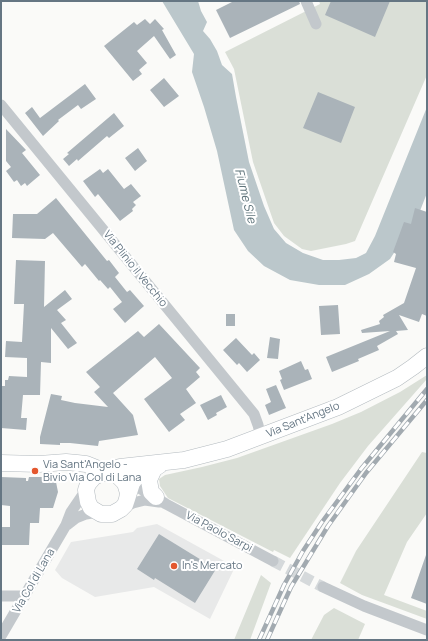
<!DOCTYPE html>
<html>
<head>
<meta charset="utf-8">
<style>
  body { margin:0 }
  #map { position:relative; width:428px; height:641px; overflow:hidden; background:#fafaf8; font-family:Manrope,sans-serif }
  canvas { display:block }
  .frame { position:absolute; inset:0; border:2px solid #657683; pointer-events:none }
</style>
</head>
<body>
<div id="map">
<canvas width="428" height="641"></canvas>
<div class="frame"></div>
</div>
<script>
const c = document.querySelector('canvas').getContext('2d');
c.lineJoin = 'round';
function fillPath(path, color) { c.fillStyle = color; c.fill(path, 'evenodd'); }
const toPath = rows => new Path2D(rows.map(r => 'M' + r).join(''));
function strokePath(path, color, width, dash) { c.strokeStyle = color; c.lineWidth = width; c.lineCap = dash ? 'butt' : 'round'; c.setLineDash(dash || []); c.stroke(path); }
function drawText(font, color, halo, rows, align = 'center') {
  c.font = font + ' Manrope,sans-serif'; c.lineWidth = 4; c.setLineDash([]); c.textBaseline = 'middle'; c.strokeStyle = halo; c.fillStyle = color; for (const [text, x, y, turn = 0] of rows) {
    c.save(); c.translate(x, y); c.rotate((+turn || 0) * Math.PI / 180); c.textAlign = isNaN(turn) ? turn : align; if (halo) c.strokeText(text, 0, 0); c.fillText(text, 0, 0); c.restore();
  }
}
const built = toPath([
  [157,524,235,567,210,619,154,587,95,597,62,578,55,570,71,542,133,532,137,528]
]);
const green = toPath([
  [319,1,427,1,427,75,355,241,346,244,311,251,302,249,284,236,274,223,253,162,234,69,225,52,320,4],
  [427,375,427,379,368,446,340,483,290,558,274,550,273,552,168,498,160,486,159,479,165,475,202,467,237,458,332,424,361,412,400,392],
  [422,452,427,453,427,513,407,542,384,595,427,611,427,619,362,595,340,583,356,551],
  [261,575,271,583,250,640,234,640],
  [334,608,365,624,358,640,311,640,324,615]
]);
const water = toPath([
  [162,1,198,1,201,11,207,22,203,31,210,39,217,51,222,65,232,74,236,97,249,162,264,206,274,229,286,243,303,253,323,260,339,260,356,258,366,253,375,236,427,107,427,193,418,216,390,259,369,274,345,285,319,285,290,280,264,266,248,251,234,230,217,151,204,107,192,72,194,54]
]);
const building = toPath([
  [234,1,299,1,300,4,230,38,216,10],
  [331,1,390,1,375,37,325,15],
  [145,19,150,24,155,19,164,29,162,30,176,55,170,59,154,36,137,51,147,63,139,70,142,74,133,81,104,46,134,22,137,25],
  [164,78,179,96,164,107,150,90],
  [85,84,96,99,81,109,78,105,58,120,59,121,43,136,25,113,32,107,40,118],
  [318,92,355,107,341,143,303,128],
  [114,113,124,126,109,138,107,136,78,161,77,159,69,166,63,159,69,154,67,153],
  [6,129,26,150,22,153,40,175,27,186,25,183,21,186,17,180,14,182,6,171,11,167,6,161],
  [138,148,147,161,135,171,125,158],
  [100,169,103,173,108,169,124,189,131,184,141,196,133,202,136,205,132,209,133,211,120,221,98,194,95,197,83,181],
  [56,198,107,261,109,260,119,273,115,277,127,292,130,290,144,306,125,323,113,309,122,302,110,287,108,289,100,280,99,281,85,264,82,267,53,233,45,239,12,238,13,214,37,214],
  [415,208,427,212,427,316,422,314,419,322,399,315,408,330,396,331,398,334,377,346,379,350,358,359,359,361,332,372,326,357,390,331,362,333,361,330,380,324,379,321,384,317,383,315,404,303,416,268,394,262,396,254,393,252,404,222,411,224],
  [16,260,45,261,44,307,65,290,72,299,57,310,66,320,61,323,77,343,68,349,51,328,51,363,41,362,40,395,23,395,21,418,27,418,26,430,1,428,1,386,5,386,5,380,8,380,9,376,27,377,27,358,5,357,6,341,22,342,24,304,14,304],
  [338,305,340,334,321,335,319,306],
  [226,314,235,314,235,326,226,326],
  [159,324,200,368,196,372,200,377,186,389,196,403,180,414,185,420,169,432,144,399,172,378,155,357,113,393,133,415,138,435,99,441,98,446,70,443,60,443,60,445,40,444,40,437,51,394,62,396,61,400,75,403,108,407,94,392,100,387,86,372,138,331,144,337],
  [270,337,280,339,278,359,267,358],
  [236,338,252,355,254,353,260,360,247,372,239,363,237,365,223,350],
  [301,361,305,370,308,369,312,379,284,390,280,380,282,379,279,371],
  [276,385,286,408,269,415,265,405,271,402,266,389],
  [221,395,227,407,216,413,217,415,208,420,200,405],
  [1,477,26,478,26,481,28,481,29,477,55,477,58,492,53,508,40,508,39,523,30,523,29,545,1,545,1,527,10,527,10,506,1,505],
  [159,534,216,569,195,603,155,578,154,580,137,569],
  [426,555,427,555,427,604,411,598]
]);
const streetTunnel = toPath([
  [273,561,323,587]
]);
const street = toPath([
  [306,1,316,24],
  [1,105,254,414,258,425,261,437],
  [126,480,166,504,273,561],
  [122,508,133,503,145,500,159,502],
  [67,525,76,518,86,514,98,512],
  [323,587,364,606,427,630],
  [1,596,25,596],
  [1,636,66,525,71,512,86,490]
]);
const secondary = toPath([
  [1,463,39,464,66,462,77,463,86,464,96,468,103,473],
  [105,473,120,467,184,460,227,449,338,407,397,378,413,367,427,356],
  [156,497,151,492,149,480,154,469,160,465],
  [127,499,128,493,125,483,117,475,111,473,103,473,94,477,88,484,86,490,88,502,91,508,101,514,112,514,121,509,125,505,127,499,132,483,138,475,145,470,154,466]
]);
const rail = toPath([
  [259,640,284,585,303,551,322,522,361,469,427,389],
  [267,640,291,587,328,526,366,473,427,400]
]);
const markers = [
  [35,471,4,"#e4572e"],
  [174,566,4,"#e4572e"]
];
const streetNames = [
  ["Via Plinio il Vecchio",135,269,51],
  ["Via Sant'Angelo",303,420,-22],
  ["Via Paolo Sarpi",219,532,28],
  ["Via Col di Lana",34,581,-60]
];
const poiNames = [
  ["Via Sant'Angelo -",43,465],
  ["Bivio Via Col di Lana",43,478],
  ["In's Mercato",182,566]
];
const waterNames = [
  ["Fiume Sile",245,196,76]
];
fillPath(built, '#e8e9e9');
fillPath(green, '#dadfd7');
fillPath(water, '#bbc7cb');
fillPath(building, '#aab3b9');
strokePath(streetTunnel, '#d5d9db', 11, [11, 5.5]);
strokePath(secondary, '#b3babf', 17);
strokePath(street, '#c3c8cc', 11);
strokePath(secondary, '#fff', 16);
strokePath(rail, '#a2aab0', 4.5);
strokePath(rail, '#fff', 3, [9]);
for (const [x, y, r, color] of markers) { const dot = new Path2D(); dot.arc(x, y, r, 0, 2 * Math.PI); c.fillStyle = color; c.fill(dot); strokePath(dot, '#fff', 1.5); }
drawText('11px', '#657683', '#fff', streetNames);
drawText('11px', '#657683', '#fff', poiNames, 'left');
drawText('italic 12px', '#60757c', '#fff', waterNames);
</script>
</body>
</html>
